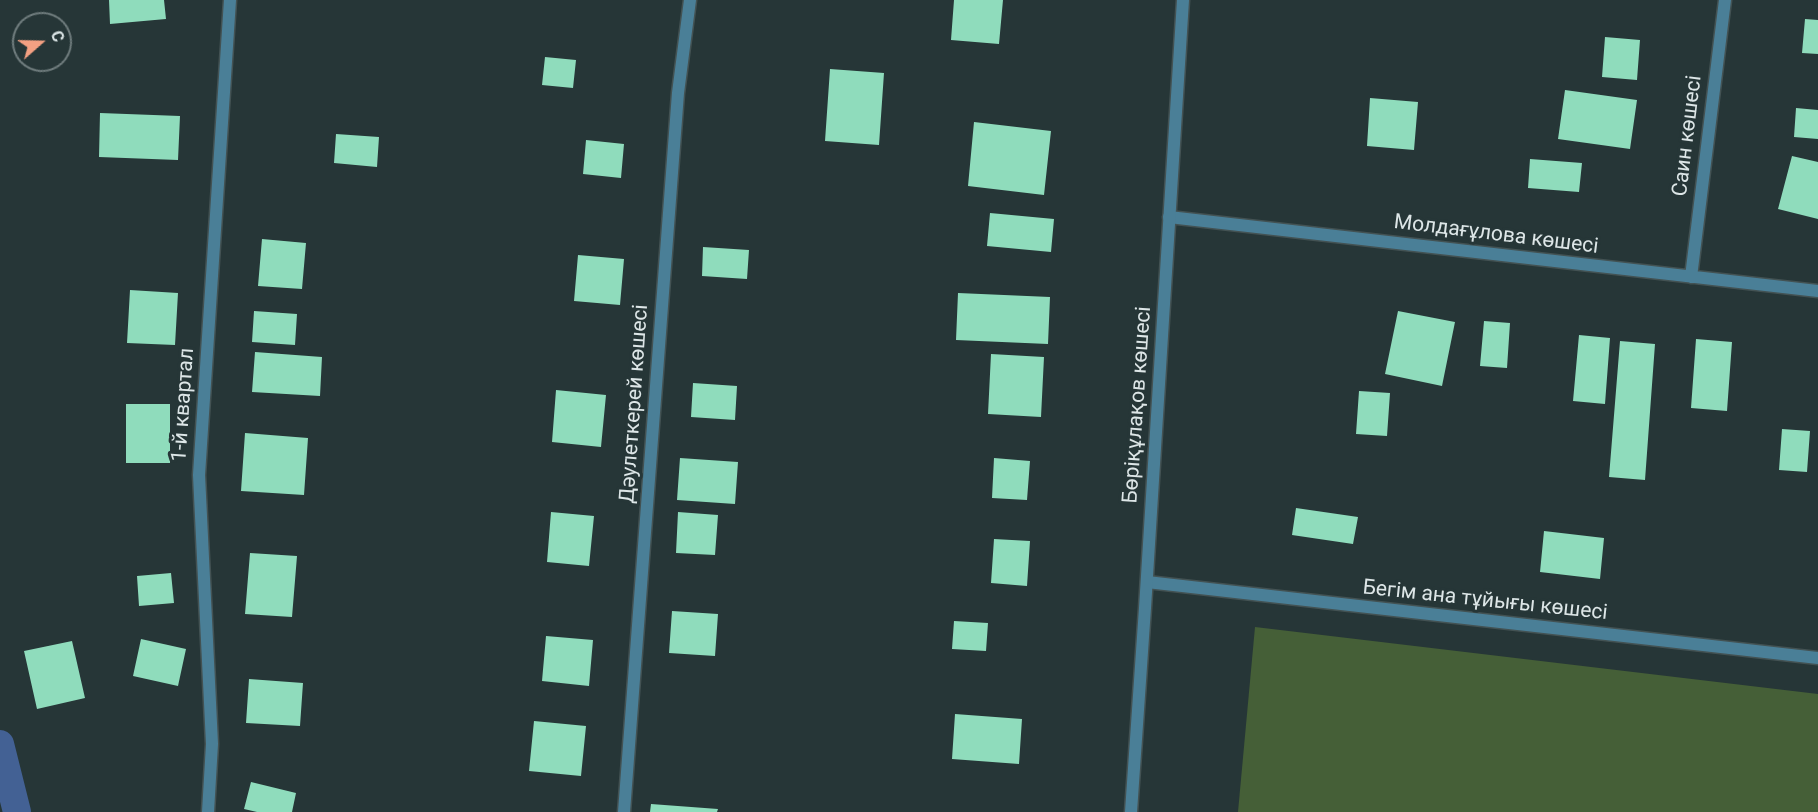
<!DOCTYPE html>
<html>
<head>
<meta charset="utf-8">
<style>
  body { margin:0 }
  #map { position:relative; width:1818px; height:812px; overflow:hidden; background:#263637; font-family:Roboto,sans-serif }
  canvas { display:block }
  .north { position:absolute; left:12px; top:12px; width:60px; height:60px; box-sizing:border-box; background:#263637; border:2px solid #6f7c7d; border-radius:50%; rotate:70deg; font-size:16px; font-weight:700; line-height:24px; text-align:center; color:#dde6e7 }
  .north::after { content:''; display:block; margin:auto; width:21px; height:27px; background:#f3a082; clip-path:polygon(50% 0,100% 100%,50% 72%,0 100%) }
</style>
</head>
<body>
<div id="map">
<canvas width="1818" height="812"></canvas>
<div class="north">С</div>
</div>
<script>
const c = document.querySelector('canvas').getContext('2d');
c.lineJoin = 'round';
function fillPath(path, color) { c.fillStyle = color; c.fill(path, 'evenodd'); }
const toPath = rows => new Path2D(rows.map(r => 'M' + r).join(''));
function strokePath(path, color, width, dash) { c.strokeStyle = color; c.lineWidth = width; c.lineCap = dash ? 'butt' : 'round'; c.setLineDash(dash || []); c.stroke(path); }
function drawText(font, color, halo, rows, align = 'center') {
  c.font = font + ' Roboto,sans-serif'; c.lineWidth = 6; c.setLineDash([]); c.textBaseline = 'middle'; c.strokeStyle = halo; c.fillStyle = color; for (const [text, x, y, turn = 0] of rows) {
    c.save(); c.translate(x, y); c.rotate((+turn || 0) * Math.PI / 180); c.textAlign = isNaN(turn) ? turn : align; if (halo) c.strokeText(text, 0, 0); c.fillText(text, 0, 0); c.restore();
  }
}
const green = toPath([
  [1255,627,1818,694,1818,812,1238,812]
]);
const canal = toPath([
  [0,744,17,812]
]);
const building = toPath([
  [109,0,164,0,166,19,110,24],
  [954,0,1003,0,999,44,951,40],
  [1805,19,1818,20,1818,54,1802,53],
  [1605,37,1640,40,1637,80,1602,77],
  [545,57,576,60,573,88,542,85],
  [830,69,884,73,879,145,825,141],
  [1565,90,1637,100,1630,149,1558,139],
  [1370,98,1418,102,1414,150,1367,146],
  [1796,108,1818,110,1818,139,1794,137],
  [100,113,180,116,178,160,99,157],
  [974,122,1051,131,1044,195,968,186],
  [336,134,379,137,377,167,334,163],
  [586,140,624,144,621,178,583,174],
  [1792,156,1818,162,1818,219,1778,209],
  [1530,159,1582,163,1579,192,1528,188],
  [990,213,1054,219,1051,252,987,246],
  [262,239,306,243,302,289,258,286],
  [703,247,749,250,747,279,702,276],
  [578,255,624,259,620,305,574,301],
  [130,290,178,293,175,345,127,343],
  [958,293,1050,297,1048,344,956,340],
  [254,311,297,314,295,345,252,342],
  [1398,311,1455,322,1442,386,1385,374],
  [1484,321,1510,323,1507,368,1480,366],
  [1579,335,1610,338,1605,404,1573,401],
  [1696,339,1732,342,1727,411,1691,408],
  [1620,341,1655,344,1645,480,1609,477],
  [255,352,322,357,320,396,252,392],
  [991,354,1044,357,1041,417,988,414],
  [693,383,737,386,735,420,691,417],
  [556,390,606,395,601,447,552,442],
  [1359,391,1390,393,1387,436,1356,434],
  [126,404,170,404,170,463,126,463],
  [1782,429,1810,431,1807,472,1779,470],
  [245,433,308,438,304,495,241,491],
  [680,458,738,462,735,504,677,500],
  [994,458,1030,461,1027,500,992,498],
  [1296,508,1358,517,1353,544,1292,535],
  [551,512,594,516,589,566,547,562],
  [678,512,718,515,715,555,676,553],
  [1544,531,1604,538,1600,579,1540,572],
  [994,539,1030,541,1027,586,991,583],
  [250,553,297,556,292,617,245,614],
  [171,573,174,603,139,606,137,576],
  [672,611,718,614,715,656,669,653],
  [954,621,988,623,986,651,952,649],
  [546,636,593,640,589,686,542,681],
  [141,639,186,649,178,686,133,676],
  [72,641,85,698,37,709,24,651],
  [249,679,303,683,300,726,246,723],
  [955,714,1022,719,1019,764,952,759],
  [534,721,586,726,581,776,529,771],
  [251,782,296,793,292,812,257,812,244,809],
  [651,804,718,809,717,812,650,812]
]);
const minor = toPath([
  [1169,217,1818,291],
  [1691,277,1725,0],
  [1147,582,1818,658],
  [208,812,212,744,199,475,230,0],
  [624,812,678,93,690,0]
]);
const tertiary = toPath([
  [1131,812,1145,608,1183,0]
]);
const streetNames = [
  ["Саин көшесі",1688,136,-83],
  ["Молдағұлова көшесі",1496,235,7],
  ["Дәулеткерей көшесі",635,404,-86],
  ["1-й квартал",184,405,-86],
  ["Бөріқұлақов көшесі",1138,405,-86],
  ["Бегім ана тұйығы көшесі",1485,601,6]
];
fillPath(green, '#455f37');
strokePath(canal, '#436194', 28);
fillPath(building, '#8fdcbc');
strokePath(minor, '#435253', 15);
strokePath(tertiary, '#435253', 15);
strokePath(minor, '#4a7f97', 12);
strokePath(tertiary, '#4a7f97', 12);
drawText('21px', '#dde6e7', '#263637', streetNames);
</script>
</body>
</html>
